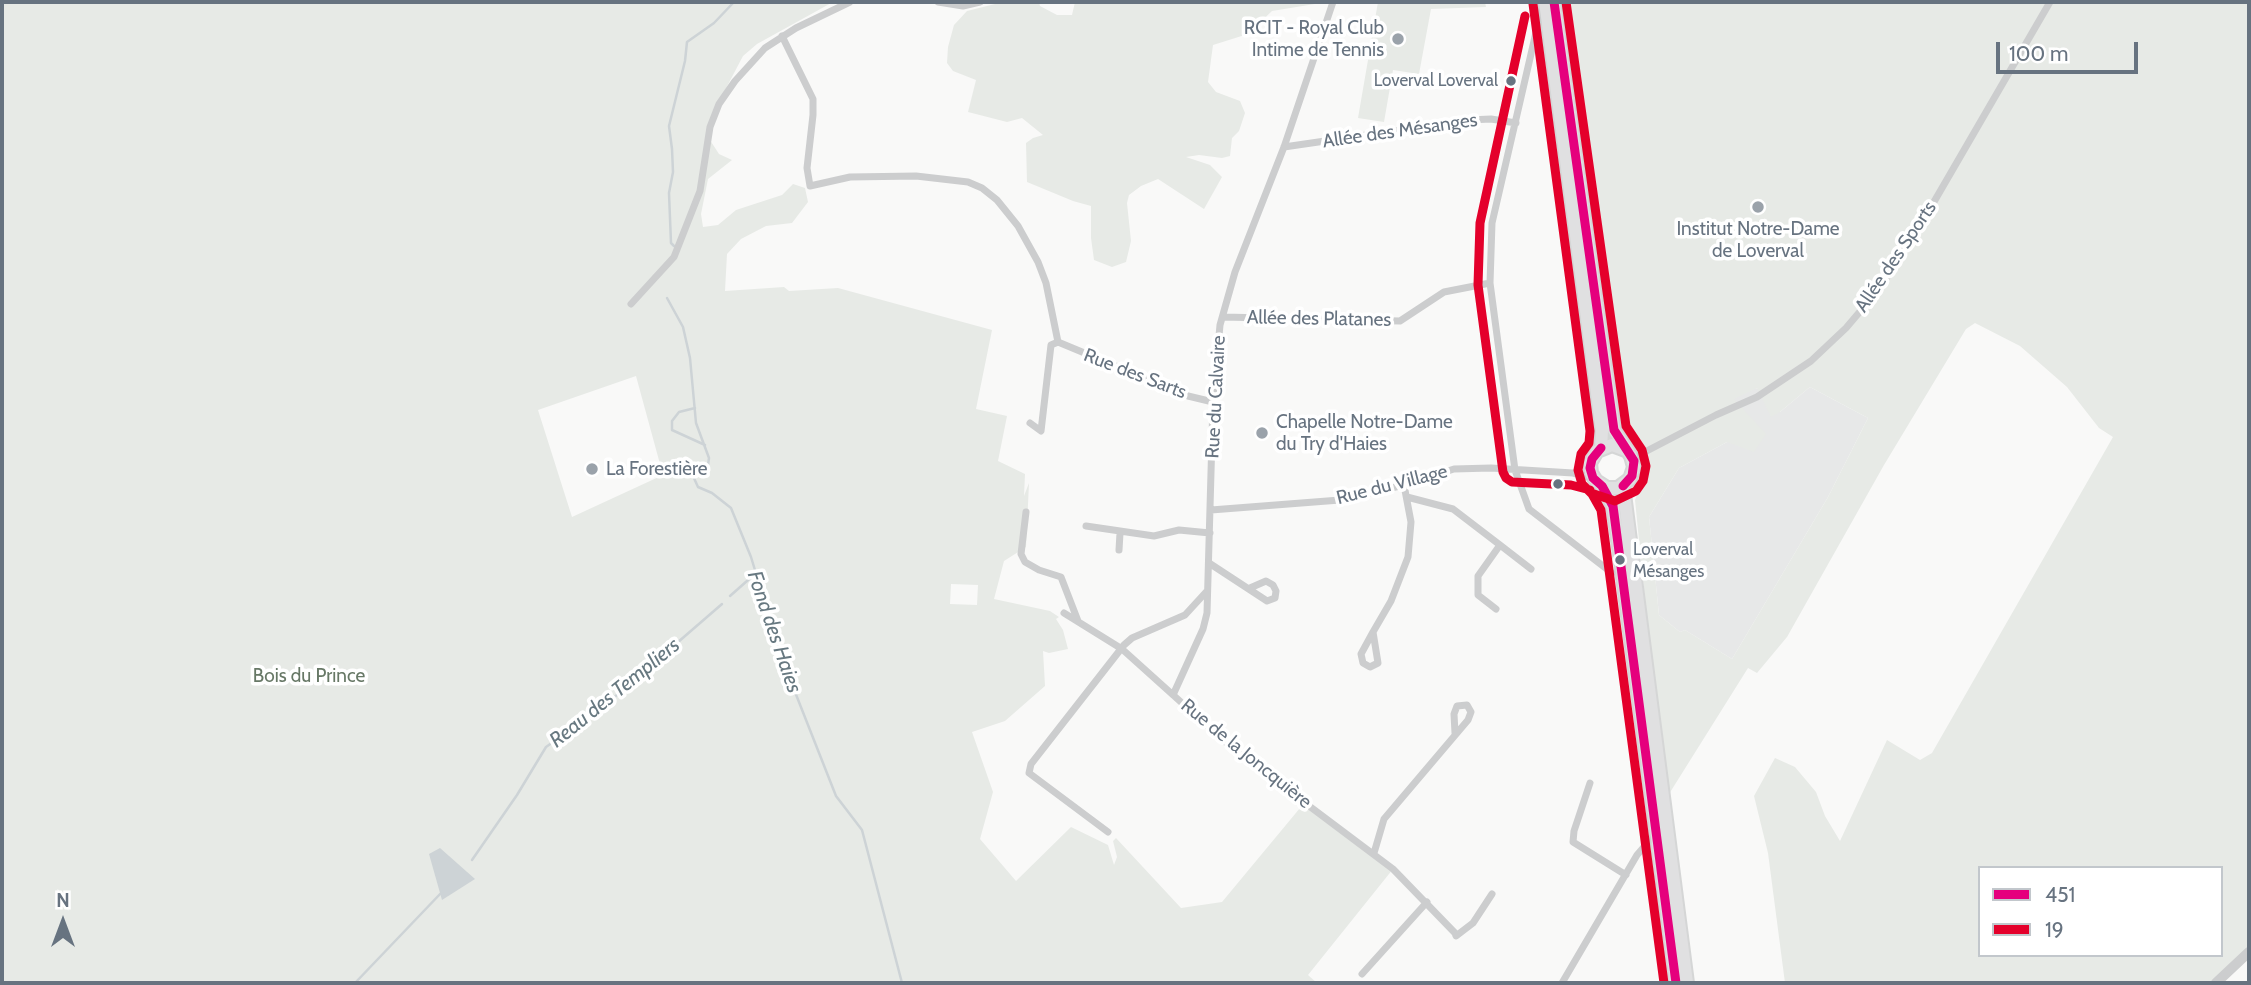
<!DOCTYPE html>
<html>
<head>
<meta charset="utf-8">
<style>
  body { margin:0 }
  #map { position:relative; width:2251px; height:985px; overflow:hidden; background:#f9f9f8; font-family:Cabin,sans-serif }
  canvas { display:block }
  .frame { position:absolute; inset:0; border:4px solid #677380; pointer-events:none }
  .legend { position:absolute; left:1978px; top:866px; width:245px; height:91px; box-sizing:border-box; background:#fff; border:2px solid #c2c7cc; margin:0; padding:9px 12px; list-style:none; font-size:21px; color:#677380 }
  .legend li { display:flex; align-items:center; gap:14px; height:35px }
  .legend b { width:35px; border:2px solid #c2c7cc }
  .north { position:absolute; left:28px; top:887px; width:70px; height:70px; -webkit-text-stroke:5px #fff; paint-order:stroke; rotate:0deg; font-size:19px; font-weight:700; line-height:28px; text-align:center; color:#677380 }
  .north::after { content:''; display:block; margin:auto; width:24px; height:32px; background:#677380; clip-path:polygon(50% 0,100% 100%,50% 72%,0 100%) }
  .scale { position:absolute; left:1996px; top:42px; width:142px; height:32px; box-sizing:border-box; border:4px solid #677380; border-top:0; padding-left:9px; font-size:21px; line-height:24px; white-space:nowrap; color:#677380; -webkit-text-stroke:5px #fff; paint-order:stroke }
</style>
</head>
<body>
<div id="map">
<canvas width="2251" height="985"></canvas>
<div class="frame"></div>
<ul class="legend">
<li><b style="height:9px;background:#e5007d"></b>451</li>
<li><b style="height:9px;background:#e4002b"></b>19</li>
</ul>
<div class="north">N</div>
<div class="scale">100 m</div>
</div>
<script>
const c = document.querySelector('canvas').getContext('2d');
c.lineJoin = 'round';
function fillPath(path, color) { c.fillStyle = color; c.fill(path, 'evenodd'); }
const toPath = rows => new Path2D(rows.map(r => 'M' + r).join(''));
function strokePath(path, color, width, dash) { c.strokeStyle = color; c.lineWidth = width; c.lineCap = dash ? 'butt' : 'round'; c.setLineDash(dash || []); c.stroke(path); }
function drawText(font, color, halo, rows, align = 'center') {
  c.font = font + ' Cabin,sans-serif'; c.lineWidth = 7; c.setLineDash([]); c.textBaseline = 'middle'; c.strokeStyle = halo; c.fillStyle = color; for (const [text, x, y, turn = 0] of rows) {
    c.save(); c.translate(x, y); c.rotate((+turn || 0) * Math.PI / 180); c.textAlign = isNaN(turn) ? turn : align; if (halo) c.strokeText(text, 0, 0); c.fillText(text, 0, 0); c.restore();
  }
}
const built = toPath([
  [1913,222,1844,319,1755,389,1757,388,1780,412,1810,387,1868,418,1828,497,1732,659,1685,630,1680,632,1659,615,1649,517,1679,468,1727,442,1733,399]
]);
const green = toPath([
  [2,2,833,2,757,44,743,56,723,94,708,137,719,154,732,160,708,179,701,214,703,227,718,225,736,210,782,195,793,184,805,188,808,202,792,223,766,226,741,239,727,254,725,291,784,287,789,291,838,288,992,330,976,409,1007,416,998,461,1025,474,1024,496,1029,483,1026,547,1004,561,994,599,1050,611,1059,617,1056,619,1063,630,1068,649,1049,653,1043,651,1045,686,1005,721,972,732,993,792,980,839,1016,881,1071,827,1108,845,1114,865,1117,857,1113,841,1116,838,1181,908,1222,902,1305,802,1393,869,1308,975,1317,983,2,983],
  [636,376,663,475,572,517,538,410],
  [951,584,978,585,977,605,950,604],
  [1003,2,1039,2,1040,6,1057,15,1072,15,1075,2,1327,2,1272,11,1248,34,1213,45,1208,82,1216,92,1240,101,1245,113,1239,131,1232,138,1230,156,1222,158,1199,155,1186,157,1210,165,1222,177,1204,209,1158,179,1141,186,1129,195,1127,203,1131,241,1126,262,1112,267,1094,260,1091,238,1091,206,1073,201,1027,182,1026,143,1033,138,1043,135,1022,118,1007,122,968,112,976,80,953,71,947,63,948,47,954,25,967,11],
  [1378,2,1485,2,1486,7,1431,9,1419,74,1393,70,1384,122,1358,118],
  [1563,2,2249,2,2249,948,2212,983,1785,983,1768,853,1754,796,1775,758,1795,767,1816,792,1825,816,1840,841,1887,740,1920,760,1932,753,2113,437,2099,428,2067,387,2020,346,1975,323,1966,329,1884,465,1787,637,1757,673,1748,668,1669,794,1650,650,1635,500,1641,484,1643,443,1623,416,1613,396],
  [1810,387,1868,418,1828,497,1732,659,1685,630,1680,632,1659,615,1649,517,1679,468,1727,442,1754,452,1766,434,1734,399,1757,388,1771,417,1780,412],
  [1980,868,2221,868,2221,955,1980,955]
]);
const water = toPath([
  [440,848,475,879,442,900,429,854]
]);
const stream = toPath([
  [674,246,671,243,669,193,673,172,672,149,669,126,685,61,687,42,714,23,734,2],
  [667,298,683,327,690,358,696,423,709,458,708,465,693,476,698,487,712,493,731,508,751,557,782,659,836,796,862,830,902,983],
  [695,408,679,412,672,421,672,430,705,445],
  [730,596,756,573],
  [472,860,517,795,546,747,603,707,722,604],
  [355,983,442,892]
]);
const minor = toPath([
  [938,2,963,6,980,2],
  [1543,2,1492,223,1490,283,1515,470,1529,509,1612,573],
  [782,36,813,99,813,115,807,168,810,186,850,177,916,176,968,182,982,188,997,200,1018,226,1038,262,1046,283,1058,342,1188,396,1213,402],
  [1284,147,1469,120,1491,119,1516,123],
  [631,304,674,257,700,191,710,127,719,104,735,81,765,48,796,28,850,2],
  [1223,317,1400,321,1444,292,1490,283],
  [1030,423,1041,431,1051,345,1058,342],
  [1634,461,1639,455,1716,415,1757,397,1811,361,1846,328,1880,288,1924,219,2050,2],
  [1407,497,1453,509,1500,545,1478,576,1478,595,1496,609],
  [1211,510,1340,500,1404,485,1454,469,1491,468,1573,473,1593,478],
  [1026,512,1021,554,1025,562,1039,570,1061,577,1078,621],
  [1086,526,1154,536,1179,530,1210,533],
  [1500,545,1531,569],
  [1119,550,1120,533],
  [1209,563,1267,601,1275,598,1276,591,1273,585,1266,581,1250,588],
  [1064,613,1122,649,1232,748,1393,869,1455,933,1456,936,1473,923,1492,894],
  [1373,632,1361,654,1363,663,1370,667,1378,663,1373,632,1391,601,1408,557,1411,522,1404,485],
  [1173,695,1203,629,1207,613,1213,402,1220,325,1235,272,1284,147,1333,2],
  [1590,783,1574,831,1573,842,1626,875],
  [1108,832,1029,773,1031,764,1124,645,1132,638,1185,615,1207,591],
  [1374,853,1384,819,1468,720,1471,712,1467,705,1457,706,1454,714,1455,733],
  [1362,974,1427,902],
  [1562,983,1637,855,1656,833]
]);
const tertiary = toPath([
  [2216,983,2249,952]
]);
const primary = toPath([
  [1545,2,1602,431,1601,448],
  [1554,2,1614,430,1631,456,1634,467,1630,479,1618,488,1607,488,1596,481,1591,473,1590,463,1597,451,1612,445,1628,451],
  [1602,486,1613,506,1619,547,1676,983],
  [1623,486,1687,983]
]);
const bus1 = toPath([
  [1554,2,1614,430,1634,461,1632,476,1623,486],
  [1601,448,1592,459,1590,468,1593,478,1602,486,1613,506,1676,983]
]);
const bus2 = toPath([
  [1533,4,1590,431,1589,443,1581,454,1578,470,1582,484,1591,493,1615,501,1636,491,1643,481,1646,466,1642,450,1626,426,1566,2],
  [1525,16,1480,223,1478,285,1503,472,1506,478,1512,482,1571,485,1590,490],
  [1585,487,1592,494,1601,510,1664,983]
]);
const markers = [
  [1398,39,7,"#9aa2aa"],
  [1511,81,6,"#677380"],
  [1758,207,7,"#9aa2aa"],
  [1262,433,7,"#9aa2aa"],
  [592,469,7,"#9aa2aa"],
  [1558,484,6,"#677380"],
  [1620,560,6,"#677380"]
];
const busNames = [
  ["Loverval Loverval",1498,81],
  ["Loverval",1633,550,"left"],
  ["Mésanges",1633,572,"left"]
];
const poiNames = [
  ["RCIT - Royal Club",1384,28,"right"],
  ["Intime de Tennis",1384,50,"right"],
  ["Institut Notre-Dame",1758,229,"center"],
  ["de Loverval",1758,251,"center"],
  ["Chapelle Notre-Dame",1276,422],
  ["du Try d'Haies",1276,444],
  ["La Forestière",606,469]
];
const streetNames = [
  ["Allée des Mésanges",1400,131,-8],
  ["Allée des Sports",1896,257,-56],
  ["Allée des Platanes",1319,319,1],
  ["Rue des Sarts",1135,374,21],
  ["Rue du Calvaire",1216,397,-87],
  ["Rue du Village",1392,485,-14],
  ["Rue de la Joncquière",1246,754,39]
];
const parkNames = [
  ["Bois du Prince",309,676]
];
const waterNames = [
  ["Fond des Haies",774,632,71],
  ["Reau des Templiers",615,693,-39]
];
fillPath(built, '#e7e8e8');
fillPath(green, '#e7eae6');
fillPath(water, '#cdd3d6');
strokePath(stream, '#cdd3d6', 2.5);
strokePath(primary, '#d5d6d6', 16);
strokePath(minor, '#cccdce', 7);
strokePath(tertiary, '#cccdce', 10);
strokePath(primary, '#e0e0e1', 12);
strokePath(bus1, '#e5007d', 9);
strokePath(bus2, '#e4002b', 9);
for (const [x, y, r, color] of markers) { const dot = new Path2D(); dot.arc(x, y, r, 0, 2 * Math.PI); c.fillStyle = color; c.fill(dot); strokePath(dot, '#fff', 2.5); }
drawText('17px', '#677380', '#fff', busNames, 'right');
drawText('19px', '#677380', '#fff', poiNames, 'left');
drawText('19px', '#677380', '#fff', streetNames);
drawText('19px', '#677866', '#fff', parkNames);
drawText('italic 21px', '#677880', '#fff', waterNames);
</script>
</body>
</html>
